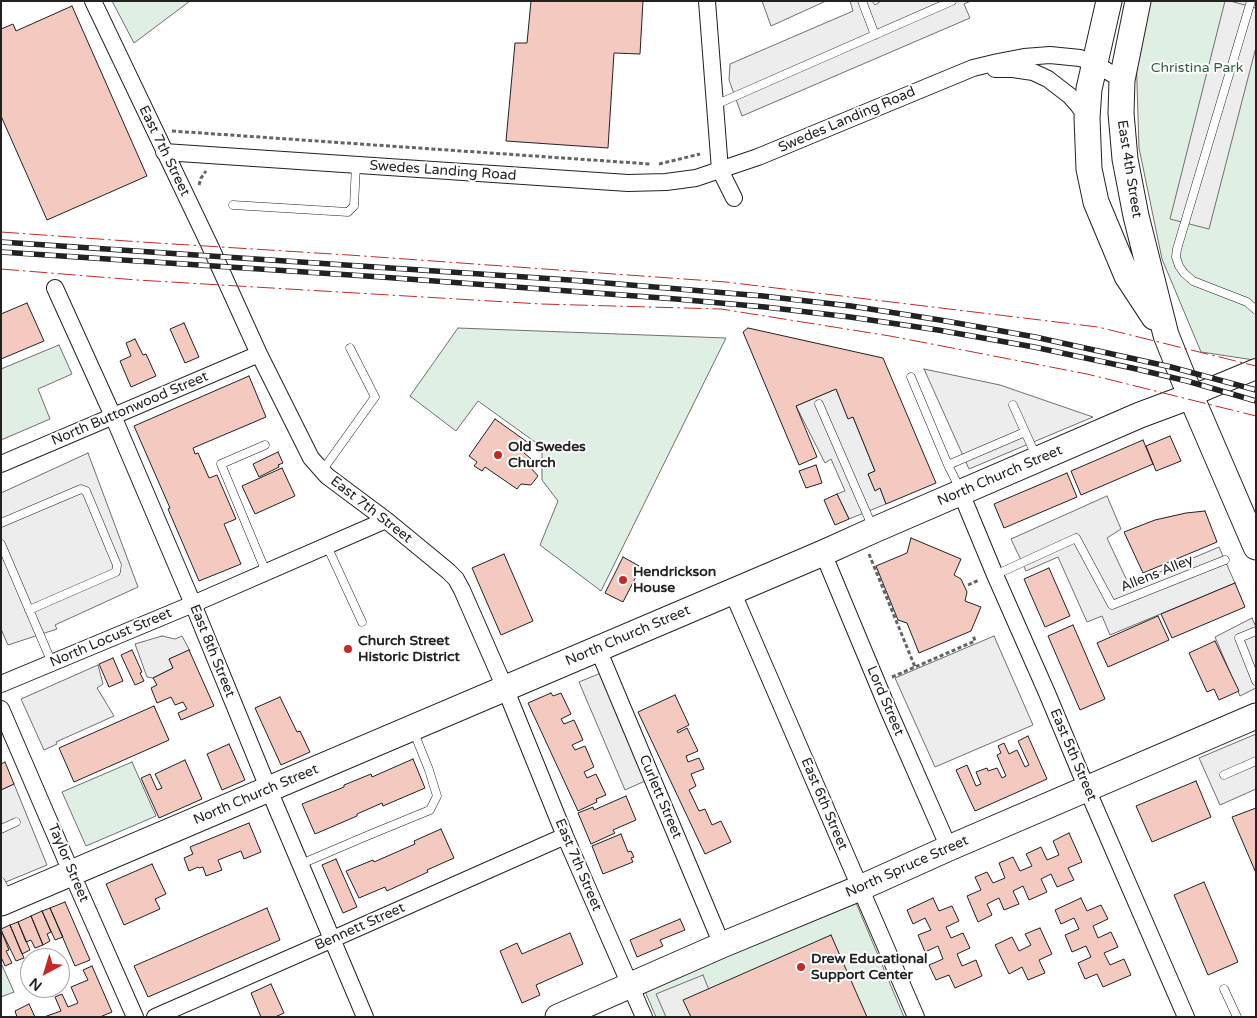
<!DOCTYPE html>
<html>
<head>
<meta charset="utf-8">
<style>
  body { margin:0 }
  #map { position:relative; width:1257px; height:1018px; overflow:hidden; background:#fff; font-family:"Varela Round",sans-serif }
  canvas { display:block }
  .frame { position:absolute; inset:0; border:2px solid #222; pointer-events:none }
  .north { position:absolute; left:20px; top:948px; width:50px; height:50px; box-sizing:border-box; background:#fff; border:1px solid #a7a7a7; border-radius:50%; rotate:219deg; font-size:14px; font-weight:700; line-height:20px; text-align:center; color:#222 }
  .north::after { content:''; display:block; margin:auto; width:18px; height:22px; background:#c62828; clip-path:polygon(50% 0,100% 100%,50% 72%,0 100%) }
</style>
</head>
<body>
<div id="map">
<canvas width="1257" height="1018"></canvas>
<div class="frame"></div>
<div class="north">N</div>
</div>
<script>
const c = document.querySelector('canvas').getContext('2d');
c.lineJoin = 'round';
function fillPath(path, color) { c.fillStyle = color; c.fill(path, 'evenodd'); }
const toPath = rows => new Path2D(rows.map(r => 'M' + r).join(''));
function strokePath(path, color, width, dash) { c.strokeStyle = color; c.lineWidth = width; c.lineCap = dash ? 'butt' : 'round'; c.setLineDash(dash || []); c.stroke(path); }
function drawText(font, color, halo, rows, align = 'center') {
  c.font = font + ' "Varela Round",sans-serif'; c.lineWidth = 4; c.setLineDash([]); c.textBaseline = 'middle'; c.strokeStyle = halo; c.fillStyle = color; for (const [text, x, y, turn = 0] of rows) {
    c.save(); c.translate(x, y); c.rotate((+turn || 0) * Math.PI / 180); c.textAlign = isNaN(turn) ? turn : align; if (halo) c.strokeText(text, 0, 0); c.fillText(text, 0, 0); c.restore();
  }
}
const green = toPath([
  [112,1,190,1,134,43,112,1],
  [1149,1,1256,1,1256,359,1254,360,1201,352,1162,259,1139,148,1136,52,1149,1],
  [458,328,726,338,601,591,540,545,558,501,542,480,542,447,478,401,456,431,410,396,458,328],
  [59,345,72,374,38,389,50,419,1,440,1,369,59,345],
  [132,762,156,816,86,846,62,792,132,762],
  [854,898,904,1017,656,1017,644,989,854,898],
  [1,963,14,992,1,997,1,963]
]);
const parking = toPath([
  [762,1,826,1,771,26,762,1],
  [850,1,872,1,875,5,881,1,971,1,964,4,970,18,742,116,729,80,730,64,853,11,850,1],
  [1225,1,1230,1,1256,8,1256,47,1209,229,1170,219,1225,1],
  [924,369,1000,385,1093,417,969,469,924,369],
  [836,389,848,418,853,417,875,471,868,474,875,490,880,488,886,504,849,519,837,494,845,491,831,459,825,463,796,406,836,389],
  [88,453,138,587,55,625,57,629,8,645,1,629,1,493,88,453],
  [1107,496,1121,529,1107,538,1129,585,1219,547,1235,583,1110,635,1102,616,1087,622,1058,557,1026,571,1011,539,1107,496],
  [1252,618,1256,627,1256,688,1240,696,1215,637,1252,618],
  [162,636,175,639,182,636,190,651,169,659,173,668,153,678,147,677,135,644,162,636],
  [994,636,1033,725,935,767,895,678,994,636],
  [98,665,103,684,97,688,114,716,56,742,57,744,44,750,21,699,98,665],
  [601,673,645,781,625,790,579,682,601,673],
  [1256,734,1256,789,1220,805,1199,758,1256,734],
  [14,784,47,865,1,884,1,790,14,784],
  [703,975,720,1017,666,1017,656,994,703,975]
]);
const building = toPath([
  [531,1,643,1,640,54,614,53,608,148,506,141,515,43,527,43,531,1],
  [72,6,147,176,47,220,1,116,1,29,13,24,16,31,72,6],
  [27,303,44,341,1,359,1,314,27,303],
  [184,323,199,357,185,363,170,329,184,323],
  [748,328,883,358,936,483,886,504,880,488,875,491,868,474,875,471,853,417,848,419,836,389,796,406,817,457,799,465,743,332,748,328],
  [135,339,143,355,146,354,156,376,131,387,120,361,131,356,126,343,135,339],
  [249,376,266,417,193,448,195,454,198,453,209,478,217,475,236,519,224,524,241,564,199,581,168,509,170,508,134,426,249,376],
  [495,419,530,444,524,453,535,462,531,468,538,476,531,485,521,484,517,489,485,467,482,471,474,466,477,462,469,456,495,419],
  [1170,436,1181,461,1156,471,1146,446,1170,436],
  [1143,440,1153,464,1081,495,1071,471,1143,440],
  [278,452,283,463,278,465,279,467,259,477,253,464,278,452],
  [816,465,822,483,806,488,799,471,816,465],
  [282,468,295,496,255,514,242,486,282,468],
  [1067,473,1077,497,1004,528,994,504,1067,473],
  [837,494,849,519,835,525,824,500,837,494],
  [1205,511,1217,542,1143,573,1124,532,1155,520,1186,513,1205,511],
  [911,538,961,559,954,575,961,579,967,592,965,601,981,607,971,631,919,653,907,623,898,620,876,566,907,553,911,538],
  [504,554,533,621,501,635,472,568,504,554],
  [623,557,641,567,623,602,605,593,623,557],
  [1049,568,1070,616,1045,627,1024,579,1049,568],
  [1235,583,1245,607,1172,638,1161,614,1235,583],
  [1158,616,1169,640,1108,667,1097,643,1158,616],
  [1073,625,1105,699,1080,710,1048,636,1073,625],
  [1215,641,1239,691,1219,700,1214,689,1207,692,1189,653,1215,641],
  [132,650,142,672,140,673,144,681,135,685,121,655,132,650],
  [189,650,214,706,181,720,178,713,187,709,183,702,175,705,171,697,157,703,151,688,157,685,153,678,173,668,169,659,189,650],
  [113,658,123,681,109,687,99,664,113,658],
  [551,693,553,696,561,693,571,714,561,719,564,724,574,720,583,740,572,745,575,750,585,746,594,767,584,772,587,778,596,774,606,795,596,799,597,802,578,811,528,703,551,693],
  [675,695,689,725,677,731,678,733,687,728,698,751,686,756,688,762,699,758,704,769,691,774,696,786,689,790,699,811,705,809,712,825,721,821,731,842,705,854,638,712,675,695],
  [280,697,297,732,300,731,310,752,281,765,255,708,280,697],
  [154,706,169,740,74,782,59,748,154,706],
  [1028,736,1047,779,975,811,956,770,967,765,976,786,981,784,976,772,987,768,988,771,997,768,1002,778,1006,776,997,755,1001,753,998,746,1004,743,1009,754,1017,750,1025,767,1029,765,1018,741,1028,736],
  [229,744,245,780,222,790,207,754,229,744],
  [413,759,425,788,383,806,382,803,357,814,357,816,315,834,302,804,344,787,344,785,371,774,372,777,413,759],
  [185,760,202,799,159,818,141,778,150,774,157,790,162,788,155,774,185,760],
  [5,762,14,784,1,790,1,764,5,762],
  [1196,781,1211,817,1152,842,1136,806,1196,781],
  [626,796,636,820,613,830,615,833,591,844,578,813,593,807,594,810,626,796],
  [1256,808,1256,873,1232,817,1256,808],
  [249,823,261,852,244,859,241,851,218,860,222,870,206,876,203,867,199,868,198,867,189,871,184,858,193,854,190,847,249,823],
  [441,829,454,858,427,870,428,872,387,891,385,887,359,898,346,871,373,860,374,862,415,844,414,841,441,829],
  [1069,833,1082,862,1068,868,1074,880,1057,887,1051,874,1041,879,1047,892,1029,900,1023,886,1013,891,1019,904,1004,910,999,898,987,904,992,915,978,922,967,896,981,890,975,877,987,872,993,883,1005,878,999,863,1013,857,1020,871,1032,866,1026,854,1041,847,1047,860,1059,855,1053,841,1069,833],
  [621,834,628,852,631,851,634,857,631,858,633,862,603,874,592,846,621,834],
  [336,859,357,907,343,913,322,865,336,859],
  [152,864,166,894,155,899,160,909,124,925,106,884,152,864],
  [1204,882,1238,962,1208,975,1174,895,1204,882],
  [933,898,939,911,952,906,959,921,946,927,951,938,963,933,970,948,957,954,962,966,976,960,982,976,955,988,949,975,936,980,929,965,943,959,938,946,925,952,918,935,931,930,925,918,913,924,907,910,933,898],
  [1081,898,1087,911,1101,905,1108,919,1093,926,1098,938,1111,932,1118,947,1104,953,1110,965,1124,959,1131,975,1103,987,1097,974,1085,979,1078,963,1091,957,1086,946,1072,952,1065,935,1079,929,1074,918,1061,924,1055,910,1081,898],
  [65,902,90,960,75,966,50,908,65,902],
  [50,908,63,937,55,940,42,911,50,908],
  [267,908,280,940,148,997,134,966,267,908],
  [42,911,51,932,47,934,50,941,43,945,31,916,42,911],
  [31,916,43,945,35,948,31,940,26,942,18,922,31,916],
  [680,919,685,930,660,940,663,946,637,957,630,940,680,919],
  [18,922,30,950,22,954,10,925,18,922],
  [10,925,24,958,16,961,1,930,1,929,10,925],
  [1040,928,1052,954,1039,960,1045,973,1028,980,1022,967,1009,974,995,945,1012,937,1019,951,1031,945,1025,934,1040,928],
  [1,930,9,950,6,951,12,963,5,966,1,957,1,930],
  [570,933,583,964,536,985,540,995,522,1003,500,951,517,943,522,954,570,933],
  [831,935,867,1017,691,1017,683,1000,831,935],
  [92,966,112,1012,100,1017,44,1017,61,1011,55,997,62,994,68,1007,78,1003,71,987,88,980,83,970,92,966],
  [271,984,284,1013,275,1017,261,1017,251,993,271,984],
  [29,1004,35,1017,17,1017,15,1011,29,1004]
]);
const path = toPath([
  [172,131,650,164],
  [659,164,700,154],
  [199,185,201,178,206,171],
  [869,554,915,667],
  [968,585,979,580],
  [892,677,975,641,973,635]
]);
const service = toPath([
  [862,1,875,35],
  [1251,1,1177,249,1176,257,1179,266,1184,273,1193,281,1247,302,1256,310],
  [715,105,952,1],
  [233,205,348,212,354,206,356,165],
  [911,377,948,465],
  [819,404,873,528],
  [1013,405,1036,456],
  [265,445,221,464,266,572],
  [322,471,375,397,350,348],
  [960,489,948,465,1025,432],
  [1,523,81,489,86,491,117,565,116,572,29,610],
  [1,544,52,663],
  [327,546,362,622],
  [995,575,1076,538,1112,605,1225,560],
  [1256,631,1239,638,1256,681],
  [1224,775,1256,761],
  [1,829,16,822],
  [301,864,369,835,430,810,437,796,429,770,413,730],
  [1,882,8,896],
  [1224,989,1237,1017]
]);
const minor = toPath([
  [93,1,210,246,259,354,311,458,327,476,386,520,448,571,456,579,462,590,505,688,565,836,644,1017],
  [707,1,720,170,734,198],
  [995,69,1013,69,1033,72,1048,79,1070,96,1078,105,1087,118],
  [164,152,628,183,666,182,696,178,758,157,973,68,998,62,1024,57,1050,55,1080,58,1094,63,1122,80],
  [55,288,113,416,193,604,269,790,365,1017],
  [1,464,259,354],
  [961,493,995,575,1047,693,1087,789,1186,1017],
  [823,553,888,709,949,848],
  [732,591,916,1017],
  [598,649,722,945],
  [1,684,193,604,386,520],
  [1,709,72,874,135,1017],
  [155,1017,333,939,565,836]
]);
const tertiary = toPath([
  [1191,396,1256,369]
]);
const primary = toPath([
  [1109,1,1089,89,1087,118,1089,169,1096,202,1114,245,1127,276,1154,317],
  [1138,1,1122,80,1121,113,1125,159,1136,216,1166,335,1184,380,1256,547],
  [1,903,823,553,874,530,1140,415,1191,396],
  [558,1017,722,945,860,888,949,848,1256,716]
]);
const rail = toPath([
  [1,242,570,280,763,296,851,306,940,320,1035,337,1171,367,1256,390],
  [1,252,381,277,676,299,765,307,850,317,938,330,1034,347,1132,368,1187,381,1256,401]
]);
const power = toPath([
  [1,232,141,242,349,255,726,282,1098,327,1256,366],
  [1,269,137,280,541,304,721,309,890,336,1087,374,1256,416]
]);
const markers = [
  [498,455,5,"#c62828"],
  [623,580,5,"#c62828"],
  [348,649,5,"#c62828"],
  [801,967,5,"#c62828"]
];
const parkNames = [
  ["Christina Park",1197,68]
];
const streetNames = [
  ["Swedes Landing Road",847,120,-23],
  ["East 7th Street",164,151,64],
  ["East 4th Street",1129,169,81],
  ["Swedes Landing Road",443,171,4],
  ["North Buttonwood Street",130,409,-23],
  ["North Church Street",1000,476,-23],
  ["East 7th Street",371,510,38],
  ["Allens Alley",1157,574,-22],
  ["North Church Street",628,636,-23],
  ["North Locust Street",111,638,-23],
  ["East 8th Street",212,651,68],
  ["Lord Street",885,701,67],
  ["East 5th Street",1073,755,67],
  ["North Church Street",256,795,-23],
  ["Curlett Street",660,797,67],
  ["East 6th Street",824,804,67],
  ["Taylor Street",68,863,67],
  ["East 7th Street",578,865,67],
  ["North Spruce Street",907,867,-24],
  ["Bennett Street",360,927,-24]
];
const poiNames = [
  ["Old Swedes",508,447],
  ["Church",508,463],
  ["Hendrickson",633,572],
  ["House",633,588],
  ["Church Street",358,641],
  ["Historic District",358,657],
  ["Drew Educational",811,959],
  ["Support Center",811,975]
];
fillPath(green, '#e0efe3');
strokePath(green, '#6f6f6f', 1);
fillPath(parking, '#ededed');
strokePath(parking, '#6f6f6f', 1);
fillPath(building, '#f3c9c0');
strokePath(building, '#222', 1);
strokePath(service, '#222', 9);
strokePath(minor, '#222', 18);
strokePath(tertiary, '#222', 22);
strokePath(primary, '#222', 27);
strokePath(path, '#646464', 3, [4, 2.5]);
strokePath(service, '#fff', 8);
strokePath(minor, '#fff', 16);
strokePath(tertiary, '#fff', 20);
strokePath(primary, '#fff', 25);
strokePath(rail, '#222', 5.5);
strokePath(rail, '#fff', 4, [11]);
strokePath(power, '#c62828', 1, [18, 4, 2.5, 4]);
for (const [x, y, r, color] of markers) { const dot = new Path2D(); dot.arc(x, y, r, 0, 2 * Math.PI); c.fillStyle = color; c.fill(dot); strokePath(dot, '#fff', 2); }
drawText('14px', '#2f5e38', '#fff', parkNames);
drawText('14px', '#222', '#fff', streetNames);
drawText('bold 14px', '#222', '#fff', poiNames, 'left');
</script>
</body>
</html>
